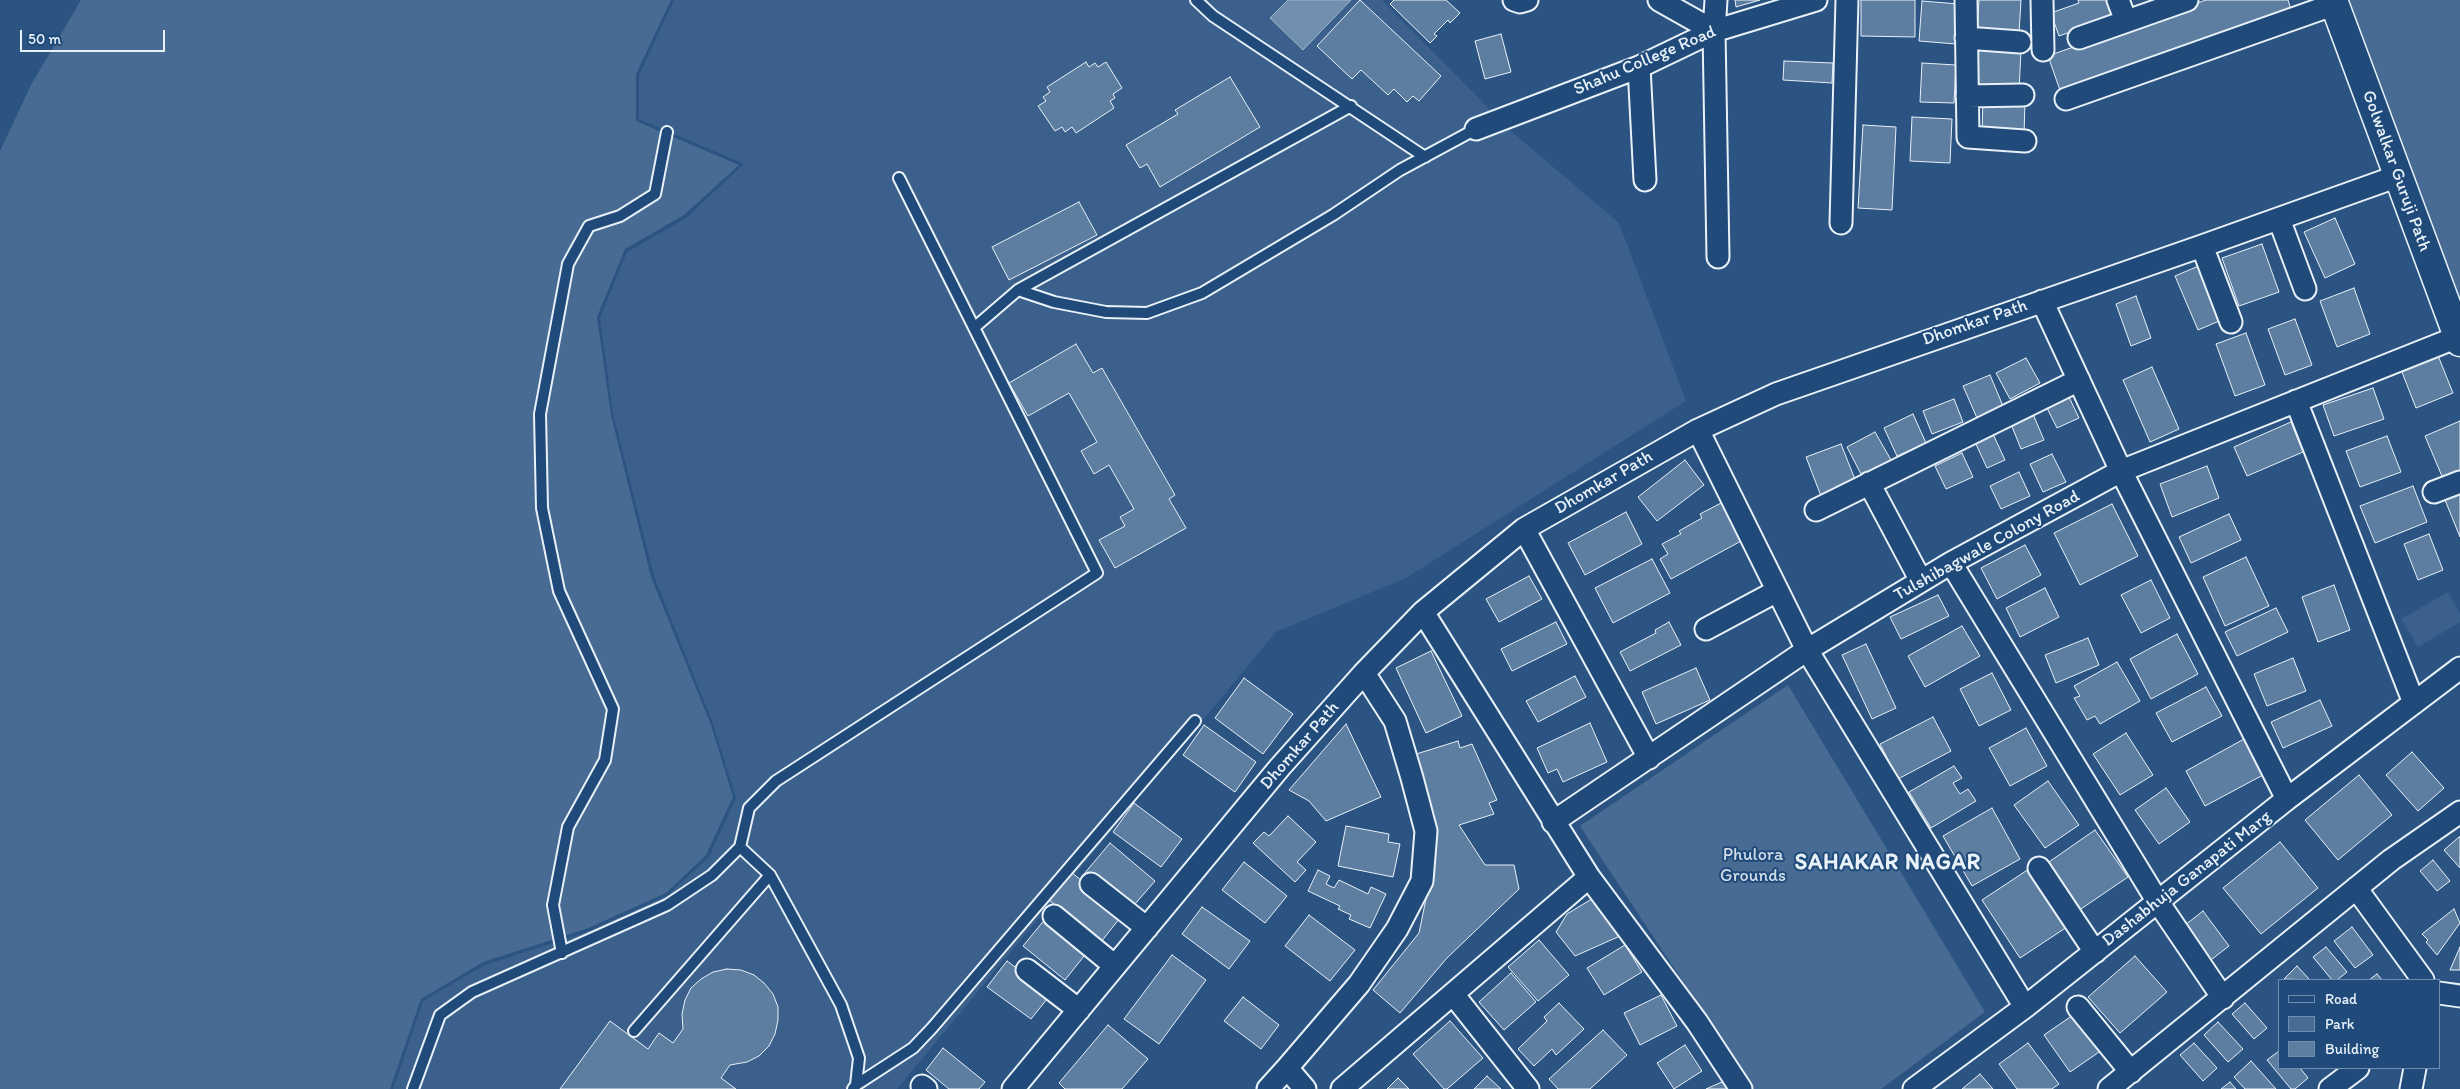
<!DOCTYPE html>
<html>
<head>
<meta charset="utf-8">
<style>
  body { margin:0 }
  #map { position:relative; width:2460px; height:1089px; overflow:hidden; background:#2b5482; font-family:Itim,sans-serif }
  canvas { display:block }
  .legend { position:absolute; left:2278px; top:979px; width:162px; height:90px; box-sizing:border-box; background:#1f4a7a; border:1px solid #6f8dac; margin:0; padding:6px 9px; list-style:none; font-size:15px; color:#e8f1f8 }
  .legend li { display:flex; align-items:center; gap:10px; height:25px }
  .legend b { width:25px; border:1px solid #6f8dac }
  .scale { position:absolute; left:20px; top:30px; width:145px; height:22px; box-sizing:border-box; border:2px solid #e8f1f8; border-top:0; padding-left:6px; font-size:15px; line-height:18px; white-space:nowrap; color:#e8f1f8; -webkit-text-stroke:4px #1f4a7a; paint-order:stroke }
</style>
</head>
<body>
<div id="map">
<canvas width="2460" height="1089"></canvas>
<ul class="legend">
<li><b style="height:6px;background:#1f4a7a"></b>Road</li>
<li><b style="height:14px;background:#476b93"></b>Park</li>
<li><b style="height:14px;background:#5d7da1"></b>Building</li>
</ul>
<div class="scale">50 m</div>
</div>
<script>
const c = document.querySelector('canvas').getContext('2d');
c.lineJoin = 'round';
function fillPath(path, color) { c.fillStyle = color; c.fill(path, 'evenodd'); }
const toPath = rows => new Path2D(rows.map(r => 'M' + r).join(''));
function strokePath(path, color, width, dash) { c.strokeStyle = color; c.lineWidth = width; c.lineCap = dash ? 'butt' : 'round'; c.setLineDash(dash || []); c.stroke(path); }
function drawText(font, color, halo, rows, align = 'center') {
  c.font = font + ' Itim,sans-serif'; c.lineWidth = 4; c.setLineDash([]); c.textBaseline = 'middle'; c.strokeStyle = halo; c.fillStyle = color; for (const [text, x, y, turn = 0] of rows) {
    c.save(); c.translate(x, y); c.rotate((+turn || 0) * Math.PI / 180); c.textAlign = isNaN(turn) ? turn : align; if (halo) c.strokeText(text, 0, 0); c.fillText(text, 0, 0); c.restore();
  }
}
const built = toPath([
  [674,0,1382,0,1511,131,1619,223,1686,401,1406,578,1276,632,897,1089,393,1089,423,1001,485,965,587,932,668,895,709,857,736,798,713,724,654,576,613,414,600,318,627,252,686,218,744,164,639,119,639,75],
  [2448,592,2460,613,2460,622,2418,647,2401,619]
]);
const green = toPath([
  [81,0,671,0,636,74,636,121,739,165,684,215,625,249,597,317,611,415,651,577,711,725,733,797,706,855,666,893,586,929,483,962,421,999,390,1089,0,1089,0,151,31,85],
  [2333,0,2460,0,2460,328],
  [1788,685,1985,1012,1881,1089,1754,1089,1580,826]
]);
const water = toPath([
  [1288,0,1351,0,1303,50,1270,18,1288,0]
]);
const building = toPath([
  [1360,0,1441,76,1419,101,1413,96,1407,102,1394,89,1388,95,1361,70,1352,79,1317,46,1360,0],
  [1394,0,1446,0,1460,13,1450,23,1448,20,1434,34,1437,36,1430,43,1390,4,1394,0],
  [1735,0,1760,0,1736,7,1735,0],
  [1861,0,1915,0,1915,37,1861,36,1861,0],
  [1979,0,2021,0,2019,33,1977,31,1979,0],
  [2078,0,2109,0,2114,17,2059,36,2051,13,2079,3,2078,0],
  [2206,0,2288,0,2291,10,2061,93,2048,56,2206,0],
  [1922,1,1959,4,1956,44,1919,41,1922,1],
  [1501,34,1511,72,1485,79,1475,41,1501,34],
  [1977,48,2021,50,2019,91,1976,89,1977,48],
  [1784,61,1833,63,1832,83,1783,80,1784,61],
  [1086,62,1089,67,1095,63,1098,67,1106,62,1122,88,1113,94,1115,98,1110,101,1114,108,1076,133,1072,127,1065,132,1062,127,1055,131,1038,106,1046,101,1043,97,1050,92,1047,87,1086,62],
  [1922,63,1956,65,1954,103,1920,102,1922,63],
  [1230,77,1260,127,1160,187,1147,164,1140,168,1126,145,1178,114,1175,110,1230,77],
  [1983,98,2025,99,2024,137,1982,136,1983,98],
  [1912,117,1952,119,1950,163,1910,161,1912,117],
  [1863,125,1896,127,1892,210,1858,208,1863,125],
  [1079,202,1097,235,1009,280,992,247,1079,202],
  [2335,218,2355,264,2325,278,2304,232,2335,218],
  [2262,244,2279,292,2239,306,2222,258,2262,244],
  [2201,265,2224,319,2198,330,2175,276,2201,265],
  [2354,288,2370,334,2337,347,2320,301,2354,288],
  [2136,296,2151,338,2131,346,2116,304,2136,296],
  [2295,319,2312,365,2285,375,2268,329,2295,319],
  [2246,333,2265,385,2235,396,2216,344,2246,333],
  [1076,344,1093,373,1102,368,1175,495,1169,499,1186,528,1115,568,1099,540,1125,526,1120,517,1134,509,1109,465,1094,474,1081,451,1097,442,1069,393,1028,416,1009,383,1076,344],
  [2437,353,2453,393,2416,408,2400,367,2437,353],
  [2026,358,2040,383,2010,399,1996,373,2026,358],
  [2152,367,2179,429,2150,442,2123,380,2152,367],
  [1990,375,2003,406,1977,418,1963,386,1990,375],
  [2373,388,2384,419,2334,436,2323,405,2373,388],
  [2069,397,2079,418,2057,428,2047,408,2069,397],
  [1954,399,1963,422,1932,434,1923,411,1954,399],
  [1913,414,1926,443,1897,456,1884,428,1913,414],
  [2033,414,2044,440,2021,449,2011,424,2033,414],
  [2460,421,2460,474,2444,481,2425,436,2460,421],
  [2291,422,2303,452,2247,476,2234,447,2291,422],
  [1875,432,1891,460,1862,476,1847,447,1875,432],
  [1993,434,2005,460,1987,468,1975,442,1993,434],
  [2387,436,2401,472,2360,487,2346,451,2387,436],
  [1841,444,1856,482,1821,496,1806,457,1841,444],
  [1962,453,1973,477,1946,489,1935,466,1962,453],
  [2052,454,2066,482,2043,492,2030,464,2052,454],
  [1685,460,1704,485,1657,521,1638,497,1685,460],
  [2207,466,2219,498,2172,517,2160,484,2207,466],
  [2019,472,2030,496,2001,509,1990,486,2019,472],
  [2413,486,2427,522,2375,543,2360,506,2413,486],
  [2460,488,2460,537,2443,495,2460,488],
  [1723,502,1743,540,1671,579,1660,559,1668,554,1662,544,1681,534,1679,531,1702,518,1700,514,1723,502],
  [2112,504,2138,556,2080,585,2054,533,2112,504],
  [1626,512,1642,544,1585,575,1568,543,1626,512],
  [2229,514,2241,540,2191,563,2179,537,2229,514],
  [2429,534,2443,570,2418,580,2404,544,2429,534],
  [2025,545,2041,575,1997,599,1981,568,2025,545],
  [2246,557,2269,606,2225,626,2203,577,2246,557],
  [1652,559,1670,593,1613,623,1595,588,1652,559],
  [1529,576,1542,599,1499,622,1486,599,1529,576],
  [2151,580,2170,618,2141,633,2121,595,2151,580],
  [2334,585,2350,630,2318,642,2302,597,2334,585],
  [2045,588,2059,617,2020,637,2006,608,2045,588],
  [1938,595,1949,616,1901,639,1890,617,1938,595],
  [2276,608,2288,632,2237,656,2225,632,2276,608],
  [1556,622,1567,644,1512,671,1501,649,1556,622],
  [1669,622,1681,645,1630,671,1620,652,1656,633,1655,630,1669,622],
  [1962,626,1980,656,1925,687,1908,656,1962,626],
  [2177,634,2198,674,2151,699,2130,659,2177,634],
  [2088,638,2099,665,2056,683,2045,655,2088,638],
  [1866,644,1896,708,1872,719,1842,655,1866,644],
  [1431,651,1462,716,1426,733,1396,668,1431,651],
  [2293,658,2306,691,2267,706,2254,674,2293,658],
  [2117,662,2140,701,2100,724,2095,716,2087,720,2074,698,2080,696,2074,686,2117,662],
  [1696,668,1710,700,1656,724,1642,692,1696,668],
  [1992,673,2011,710,1979,726,1960,689,1992,673],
  [1575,676,1586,697,1538,722,1526,701,1575,676],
  [1244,678,1293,714,1263,754,1215,718,1244,678],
  [2206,687,2222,716,2172,742,2156,713,2206,687],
  [2320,700,2332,726,2283,748,2271,722,2320,700],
  [1933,717,1951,751,1898,779,1880,744,1933,717],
  [1590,723,1607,762,1563,782,1557,769,1548,773,1537,748,1590,723],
  [1346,724,1381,797,1326,821,1309,801,1289,790,1346,724],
  [1204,725,1256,762,1235,792,1183,755,1204,725],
  [2026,728,2047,766,2010,786,1989,748,2026,728],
  [2126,733,2153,775,2120,795,2093,754,2126,733],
  [2244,739,2263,775,2205,806,2186,771,2244,739],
  [1458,741,1460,748,1472,744,1497,800,1489,803,1494,814,1459,825,1485,865,1514,865,1519,889,1447,958,1400,1013,1373,990,1419,933,1429,884,1436,839,1413,755,1458,741],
  [2412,752,2444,788,2418,811,2386,775,2412,752],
  [1954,766,1962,778,1953,783,1960,794,1968,789,1976,801,1931,828,1909,792,1954,766],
  [2359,775,2392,815,2338,860,2305,820,2359,775],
  [2048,781,2079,825,2045,848,2014,805,2048,781],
  [2166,788,2190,822,2159,844,2135,810,2166,788],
  [1134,803,1182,839,1161,867,1113,832,1134,803],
  [1992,808,2020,859,1972,886,1943,836,1992,808],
  [1288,816,1316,842,1297,862,1306,870,1295,882,1253,843,1264,832,1269,836,1288,816],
  [1346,826,1389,834,1388,842,1400,844,1393,877,1338,866,1346,826],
  [2095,830,2128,877,2078,911,2046,864,2095,830],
  [2459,837,2460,837,2460,868,2444,850,2459,837],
  [2280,842,2318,888,2261,934,2223,888,2280,842],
  [1110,843,1155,881,1129,911,1084,874,1110,843],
  [2433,860,2450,881,2437,891,2420,871,2433,860],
  [1244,862,1287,896,1265,923,1222,890,1244,862],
  [2032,867,2070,925,2020,958,1982,900,2032,867],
  [1318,870,1330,876,1326,884,1334,888,1339,880,1368,894,1371,887,1386,894,1370,928,1349,919,1351,915,1338,909,1340,906,1308,891,1318,870],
  [1071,872,1123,914,1101,942,1049,900,1071,872],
  [1595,897,1620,936,1575,956,1556,932,1567,914,1595,897],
  [1202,907,1250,941,1229,969,1182,934,1202,907],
  [2454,909,2460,923,2437,955,2426,942,2428,940,2422,934,2454,909],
  [2203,911,2229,946,2207,963,2180,929,2203,911],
  [1309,915,1355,950,1330,981,1285,946,1309,915],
  [1046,918,1088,951,1065,980,1023,946,1046,918],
  [2352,927,2373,955,2355,968,2334,941,2352,927],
  [1539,940,1569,975,1538,1001,1508,967,1539,940],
  [1625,945,1642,972,1604,995,1587,968,1625,945],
  [2326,947,2347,972,2337,980,2332,980,2313,957,2326,947],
  [2460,947,2460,970,2450,970,2460,947],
  [1172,955,1206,980,1159,1044,1124,1019,1172,955],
  [2135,956,2167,992,2120,1033,2088,997,2135,956],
  [1007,961,1051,994,1031,1019,987,987,1007,961],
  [2297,966,2310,980,2284,979,2297,966],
  [727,969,741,970,754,975,764,983,773,994,778,1007,778,1020,775,1034,769,1046,759,1056,747,1062,730,1065,721,1078,736,1089,560,1089,610,1021,648,1049,659,1033,673,1043,683,1029,682,1014,685,1000,691,988,701,979,713,972,727,969],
  [1511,973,1536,1002,1504,1030,1479,1002,1511,973],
  [2377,974,2382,980,2369,980,2377,974],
  [1661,995,1677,1026,1640,1045,1624,1013,1661,995],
  [1243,997,1279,1025,1261,1049,1224,1021,1243,997],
  [1559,1003,1584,1029,1556,1055,1552,1049,1534,1066,1518,1049,1547,1021,1544,1017,1559,1003],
  [2245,1003,2267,1028,2254,1039,2232,1014,2245,1003],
  [2076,1013,2102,1050,2070,1072,2044,1035,2076,1013],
  [1450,1021,1483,1058,1447,1089,1444,1089,1413,1054,1450,1021],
  [2218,1022,2243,1049,2228,1062,2204,1035,2218,1022],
  [1108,1025,1148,1059,1122,1089,1065,1089,1059,1083,1108,1025],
  [1603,1030,1627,1055,1590,1089,1558,1089,1549,1079,1603,1030],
  [2028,1043,2059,1084,2052,1089,2017,1089,1999,1064,2028,1043],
  [2194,1043,2217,1068,2203,1081,2180,1055,2194,1043],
  [1685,1045,1702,1071,1674,1089,1657,1063,1685,1045],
  [943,1048,985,1082,979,1089,949,1089,926,1070,943,1048],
  [2279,1051,2279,1068,2300,1068,2308,1078,2295,1089,2291,1089,2267,1060,2279,1051],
  [2251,1061,2276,1089,2245,1089,2234,1077,2251,1061],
  [1980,1074,1993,1089,1962,1089,1980,1074],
  [1487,1076,1501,1089,1474,1089,1487,1076],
  [1398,1078,1409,1089,1387,1089,1398,1078],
  [1724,1081,1728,1089,1706,1089,1724,1081],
  [2230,1082,2236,1089,2221,1089,2230,1082]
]);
const lane = toPath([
  [1196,0,1213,16,1425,157],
  [1018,290,1054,302,1106,312,1147,313,1202,293,1333,215,1400,170,1476,129],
  [975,327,1018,290,1351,106],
  [740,847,749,808,776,781,1097,573,899,178],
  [562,953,553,905,568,827,605,760,613,709,559,591,542,508,540,414,568,264,589,226,620,216,655,194,667,132],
  [634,1031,770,875],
  [856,1085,913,1048,932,1028,1195,721],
  [413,1089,440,1015,472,992,667,905,712,875,740,847,770,875,841,1005,859,1058,856,1085,853,1089]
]);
const street = toPath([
  [1514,0,1520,2,1527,0],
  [1659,0,1714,31],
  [1716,0,1714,31,1718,257],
  [1966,0,1968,137,2025,141],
  [2042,0,2043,50],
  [2118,0,2126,21],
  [1966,38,2020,42],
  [2079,38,2187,0],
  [1639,67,1645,180],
  [1967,96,2023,95],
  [2066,99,2335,4],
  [1476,129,1639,67,1714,31,1816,0],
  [2279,219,2305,289],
  [1841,223,1847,0],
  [2202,246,2231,322],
  [2042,301,2121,471,2287,799],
  [2296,401,2414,703],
  [1698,430,1807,650,2025,1007],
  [1869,483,1921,581],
  [2434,492,2460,482],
  [1816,510,2079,380],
  [1524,529,1649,758],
  [1951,563,2158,902,2223,998],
  [1423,612,1589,877,1697,1022,1741,1089],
  [1706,629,1777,591],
  [1553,822,1807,650,1951,563,2121,471,2460,336],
  [2039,868,2095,952],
  [1091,884,1147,928],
  [2356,888,2423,980],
  [1054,916,1115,966],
  [1027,970,1079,1010],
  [2439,993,2460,996],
  [1453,994,1528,1089],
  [2078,1007,2131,1072],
  [922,1086,926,1089],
  [1013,1089,1280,767,1364,673,1423,612,1524,529,1698,430,1776,394,2202,246,2398,176],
  [1268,1089,1287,1068],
  [1305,1089,1287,1068,1359,984,1397,929,1422,881,1426,831,1412,778,1395,721,1364,673],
  [1342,1089,1589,877],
  [1914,1089,2025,1007,2287,799,2460,668],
  [2109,1089,2391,860,2460,812],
  [2330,1089,2358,1068],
  [2411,1089,2415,1068]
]);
const secondary = toPath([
  [2333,0,2460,342]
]);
const streetNames = [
  ["Shahu College Road",1645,61,-23],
  ["Golwalkar Guruji Path",2396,171,70],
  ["Dhomkar Path",1975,323,-19],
  ["Dhomkar Path",1604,483,-30],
  ["Tulshibagwale Colony Road",1987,546,-29],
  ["Dhomkar Path",1300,746,-49],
  ["Dashabhuja Ganapati Marg",2187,879,-38]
];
const parkNames = [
  ["Phulora",1753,855],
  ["Grounds",1753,876]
];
const districtNames = [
  ["SAHAKAR NAGAR",1888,863]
];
fillPath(built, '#3a608b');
fillPath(green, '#476b93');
fillPath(water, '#708ead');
strokePath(water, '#a0b6cb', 1);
fillPath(building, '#5d7da1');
strokePath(building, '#e8f1f8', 1);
strokePath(lane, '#e8f1f8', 14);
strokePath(street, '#e8f1f8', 25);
strokePath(secondary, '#e8f1f8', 31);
strokePath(lane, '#1f4a7a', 10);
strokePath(street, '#1f4a7a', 21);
strokePath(secondary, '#1f4a7a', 28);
drawText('18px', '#e8f1f8', '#1f4a7a', streetNames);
drawText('18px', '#d0dde9', '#1f4a7a', parkNames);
c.letterSpacing = '1px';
drawText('bold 22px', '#e8f1f8', '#1f4a7a', districtNames);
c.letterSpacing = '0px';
</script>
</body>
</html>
